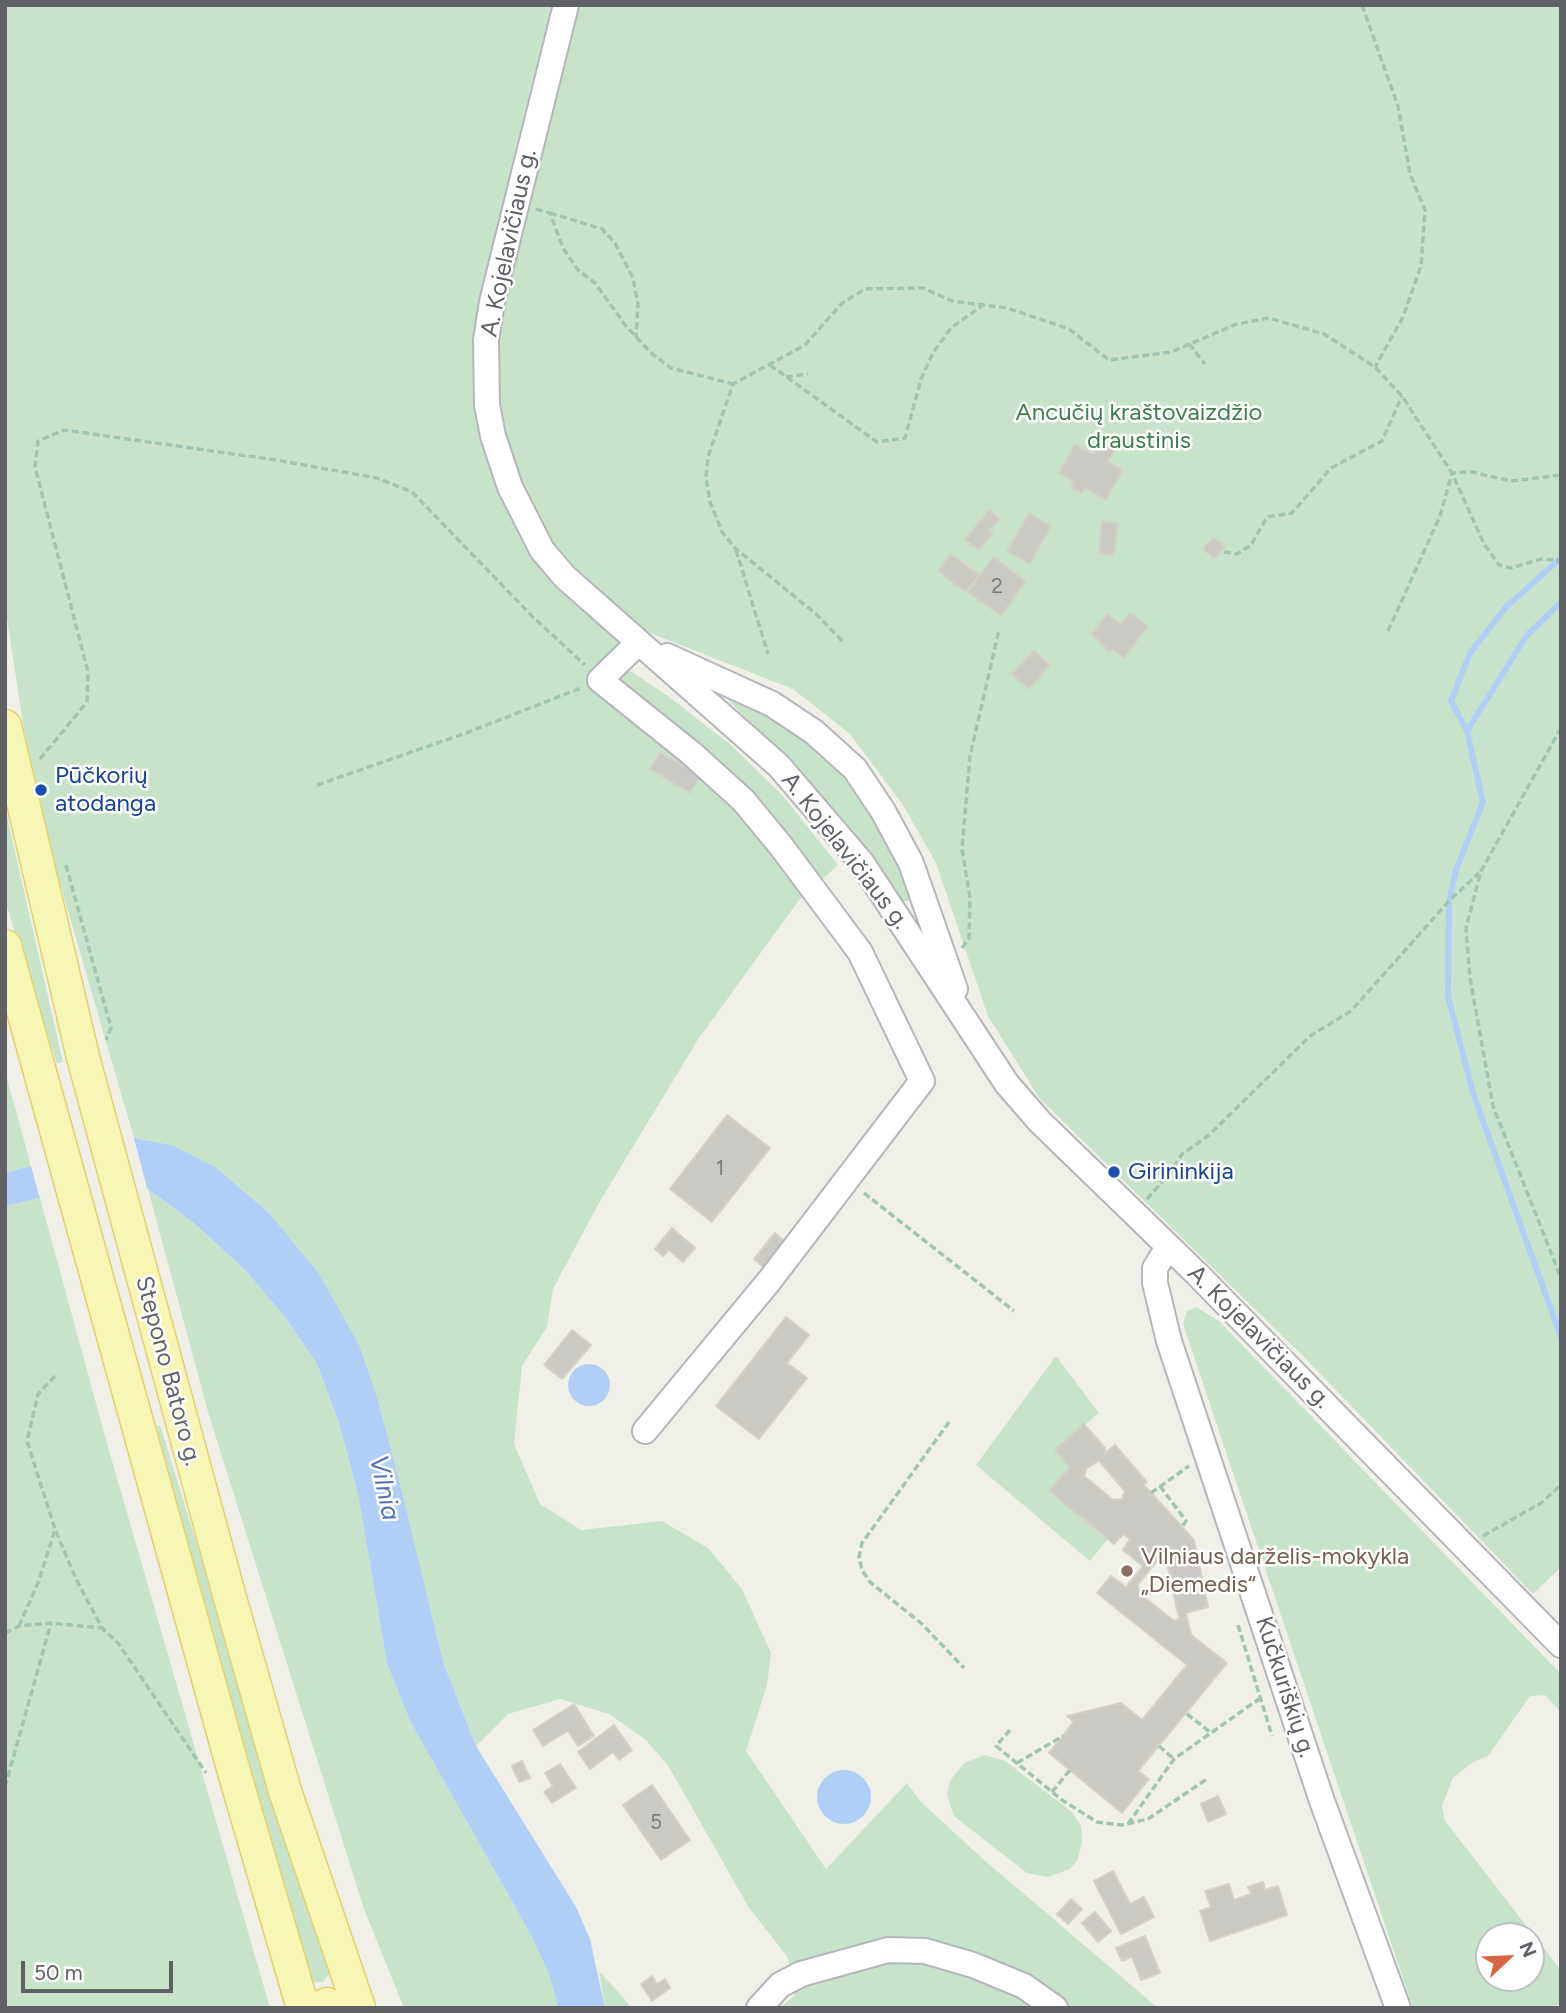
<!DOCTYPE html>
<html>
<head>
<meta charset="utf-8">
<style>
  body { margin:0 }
  #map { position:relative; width:1566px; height:2013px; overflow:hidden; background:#f0efe8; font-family:Figtree,sans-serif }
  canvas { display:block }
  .frame { position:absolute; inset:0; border:7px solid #5f6166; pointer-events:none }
  .north { position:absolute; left:1475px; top:1922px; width:70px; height:70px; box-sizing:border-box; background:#fff; border:2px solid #bfc0c2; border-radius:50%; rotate:67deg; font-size:19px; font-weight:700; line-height:28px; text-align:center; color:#5f6166 }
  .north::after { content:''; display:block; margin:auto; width:24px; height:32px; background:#d96444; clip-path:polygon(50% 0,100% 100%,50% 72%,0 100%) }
  .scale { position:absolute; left:21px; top:1961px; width:152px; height:32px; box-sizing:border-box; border:4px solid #5f6166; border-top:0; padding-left:9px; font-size:21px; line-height:24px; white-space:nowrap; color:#5f6166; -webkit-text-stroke:5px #fff; paint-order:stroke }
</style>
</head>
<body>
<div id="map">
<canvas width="1566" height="2013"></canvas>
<div class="frame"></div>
<div class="north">N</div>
<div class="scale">50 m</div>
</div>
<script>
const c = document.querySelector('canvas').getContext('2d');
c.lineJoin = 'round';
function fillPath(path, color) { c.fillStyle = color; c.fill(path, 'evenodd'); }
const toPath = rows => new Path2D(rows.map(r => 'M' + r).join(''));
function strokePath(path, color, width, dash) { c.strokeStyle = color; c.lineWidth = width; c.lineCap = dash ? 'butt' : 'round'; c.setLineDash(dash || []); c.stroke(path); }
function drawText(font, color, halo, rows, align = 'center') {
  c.font = font + ' Figtree,sans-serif'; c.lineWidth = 5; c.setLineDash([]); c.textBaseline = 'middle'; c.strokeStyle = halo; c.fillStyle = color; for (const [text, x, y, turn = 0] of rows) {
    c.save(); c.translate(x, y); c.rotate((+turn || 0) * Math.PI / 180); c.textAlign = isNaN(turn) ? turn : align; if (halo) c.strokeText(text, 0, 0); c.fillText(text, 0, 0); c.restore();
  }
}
const green = toPath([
  [5,5,1561,5,1561,1567,1533,1594,1303,1356,1040,1099,988,1016,936,863,903,805,850,734,793,689,642,630,607,655,668,696,731,745,784,797,838,865,799,900,699,1038,600,1201,553,1289,547,1327,522,1366,514,1444,540,1504,581,1530,662,1521,708,1548,742,1589,771,1653,767,1685,746,1751,826,1869,907,1783,921,1802,984,1860,1158,2008,779,2008,794,1996,795,1986,787,1956,749,1908,669,1767,646,1740,609,1714,560,1699,508,1714,476,1746,443,1662,318,1272,270,1214,217,1168,172,1145,134,1138,52,856,24,730,5,605],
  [729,697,781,720,824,753,856,789,882,825,913,897,909,901,902,902,898,898,864,846,805,777,729,701],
  [5,808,63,1062,57,1064,5,901],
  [5,1071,31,1166,5,1173],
  [148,1189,195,1224,245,1270,285,1317,317,1364,339,1423,358,1494,387,1664,410,1721,531,1935,549,1974,558,2008,404,2008,364,1909,208,1412],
  [40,1198,106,1440,270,2008,5,2008,5,1206],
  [1196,1307,1219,1321,1561,1674,1561,1712,1545,1695,1530,1696,1488,1756,1473,1762,1453,1778,1442,1806,1445,1821,1556,1964,1561,1973,1560,2004,1546,2008,1413,2008,1183,1324,1187,1311],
  [1489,1936,1531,1936,1531,1978,1489,1978],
  [1056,1356,1099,1413,1055,1450,1070,1467,1049,1491,1108,1539,1090,1561,976,1465],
  [160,1425,330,1973,323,1982,309,1983,175,1508,155,1427],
  [985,1755,1005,1761,1072,1812,1081,1826,1082,1842,1077,1861,1070,1869,1048,1877,1027,1873,954,1816,947,1794,950,1781,964,1763],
  [599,1971,622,1996,631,2008,605,2008]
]);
const water = toPath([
  [134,1138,172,1145,217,1168,270,1214,318,1272,359,1345,376,1394,399,1480,443,1662,476,1746,576,1907,590,1939,605,2008,558,2008,549,1974,531,1935,410,1721,387,1664,358,1494,339,1423,317,1364,285,1317,245,1270,195,1224,148,1189,134,1188,40,1198,5,1206,5,1173],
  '568 1385a21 21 0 1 1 42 0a21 21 0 1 1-42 0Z',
  '817 1797a27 27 0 1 1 54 0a27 27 0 1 1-54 0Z'
]);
const pier = toPath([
  [133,1135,149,1195,134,1191,41,1202,30,1163]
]);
const stream = toPath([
  [1561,558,1506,607,1470,653,1451,701,1467,731,1483,802,1456,870,1449,901,1448,996,1473,1093,1561,1337],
  [1467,731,1527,635,1561,602]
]);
const building = toPath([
  [1100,442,1115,450,1108,462,1123,470,1106,500,1085,488,1082,493,1071,487,1074,482,1059,473,1075,444,1093,454,1100,442],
  [989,510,1000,519,989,531,993,534,979,550,965,539,989,510],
  [1029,513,1051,526,1030,564,1007,551,1029,513],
  [1102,521,1118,523,1114,555,1099,553,1102,521],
  [1213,537,1225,547,1214,559,1203,549,1213,537],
  [951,554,979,575,966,592,938,571,951,554],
  [993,557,1026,581,1001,616,968,592,993,557],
  [1130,613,1148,626,1124,658,1112,649,1110,652,1092,634,1107,614,1121,624,1130,613],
  [1034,650,1050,665,1029,689,1012,674,1034,650],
  [660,752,700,776,690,793,650,769,660,752],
  [727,1115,770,1148,712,1222,670,1189,727,1115],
  [672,1228,695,1248,683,1262,669,1250,663,1256,655,1249,672,1228],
  [775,1233,786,1243,767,1270,754,1259,775,1233],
  [786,1317,809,1335,787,1363,807,1378,759,1439,716,1406,786,1317],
  [572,1330,591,1345,562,1379,544,1365,572,1330],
  [1084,1424,1105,1448,1105,1453,1115,1445,1147,1482,1144,1485,1194,1540,1208,1607,1186,1613,1191,1635,1227,1663,1138,1771,1149,1779,1122,1813,1049,1753,1074,1722,1067,1716,1121,1703,1142,1720,1187,1665,1097,1593,1111,1576,1126,1587,1143,1566,1123,1550,1130,1539,1123,1534,1114,1544,1049,1491,1070,1467,1055,1450,1084,1424],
  [1099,1461,1125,1491,1122,1499,1113,1500,1084,1476,1087,1468,1099,1461],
  [1161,1556,1166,1558,1179,1619,1174,1621,1139,1593,1138,1584,1161,1556],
  [574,1704,594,1736,578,1746,568,1731,543,1746,533,1730,574,1704],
  [614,1725,632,1750,619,1760,613,1752,590,1769,578,1752,614,1725],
  [522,1761,530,1778,519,1782,512,1766,522,1761],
  [560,1764,576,1788,552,1803,544,1792,553,1786,545,1773,560,1764],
  [652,1785,690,1840,661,1860,623,1805,652,1785],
  [1218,1796,1226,1814,1208,1822,1201,1804,1218,1796],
  [1113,1871,1130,1904,1144,1897,1154,1917,1121,1934,1094,1881,1113,1871],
  [1263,1882,1265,1890,1278,1886,1287,1915,1210,1941,1200,1911,1211,1907,1205,1891,1229,1884,1234,1900,1251,1894,1248,1887,1263,1882],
  [1071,1899,1082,1909,1068,1924,1057,1914,1071,1899],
  [1095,1912,1111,1931,1098,1942,1082,1923,1095,1912],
  [1145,1936,1160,1973,1141,1980,1132,1957,1122,1961,1116,1948,1145,1936],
  [652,1976,657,1984,665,1979,670,1988,652,2001,641,1984,652,1976]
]);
const path = toPath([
  [1362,5,1398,106,1410,174,1425,210,1421,266,1403,317,1375,367],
  [536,209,550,213,563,248,578,270,595,283,626,326,651,353,671,368,733,384],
  [550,213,602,229,615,243,633,278,638,304,636,337],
  [1189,344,1205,364],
  [770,365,877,442,905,438,921,379,933,353,951,328,982,306],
  [786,377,808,374],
  [736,550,768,654],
  [1224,552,1237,554,1251,545,1267,517,1292,513,1331,468,1382,441,1402,396],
  [1388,631,1440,516,1452,473,1472,472,1511,481,1561,475],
  [842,641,816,614,735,548,722,532,710,502,706,477,708,457,733,384,805,345,842,303,865,289,923,288,952,301,1007,308,1069,329,1109,360,1171,352,1237,324,1269,318,1324,334,1375,367,1402,396,1452,473,1484,544,1499,565,1511,568,1541,559,1557,560,1561,564],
  [1561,728,1481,871,1466,928,1470,978,1493,1106,1561,1278],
  [40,759,87,702,88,672,35,467,38,441,64,430,276,460,377,478,412,492,531,615,585,665],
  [317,785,466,733,581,688],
  [66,865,111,1028,106,1040],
  [962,948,969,938,970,898,962,849,970,756,999,630],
  [864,1193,1014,1311],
  [1147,1199,1170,1173,1182,1154,1208,1136,1310,1036,1351,1011,1449,901,1479,873],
  [55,1376,38,1394,27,1441,55,1529,76,1579,102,1628,118,1643,206,1773],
  [949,1422,862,1543,859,1557,862,1570,870,1582,922,1624,964,1668],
  [1160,1486,1186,1521,1181,1528],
  [1151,1493,1189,1466],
  [1483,1536,1541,1503,1561,1485],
  [1238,1625,1272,1736],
  [19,1626,38,1583,55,1530],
  [5,1633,19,1626,51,1623,102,1628],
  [1187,1714,1210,1732],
  [1010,1730,996,1746,1062,1800,1097,1822,1122,1825,1148,1819,1207,1779],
  [1159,1746,1174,1759],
  [1017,1763,1063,1736],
  [5,1787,51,1623],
  [1052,1792,1070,1770],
  [1128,1824,1174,1759,1259,1699]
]);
const minor = toPath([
  [566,5,492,302,486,340,487,405,493,436,510,487,542,550,565,577,779,766,862,863,1007,1084,1040,1122,1197,1274,1561,1645],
  [638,643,600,680,691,753,743,800,781,846,860,952,922,1081,770,1280,645,1431],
  [667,656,772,704,814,732,855,769,883,811,911,863,955,989],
  [1168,1247,1155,1268,1155,1283,1169,1341,1322,1801,1398,2008],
  [759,2008,780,1985,801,1974,888,1950,925,1951,973,1965,1024,1986,1055,2008]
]);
const major = toPath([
  [5,726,83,1057,230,1598,285,1791,359,2008],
  [5,946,234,1772,303,2008],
  [318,2008,327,2004,335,2008]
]);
const markers = [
  [41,790,7,"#1a4fb4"],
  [1114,1172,7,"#1a4fb4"],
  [1127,1571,7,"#8d6e63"]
];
const numberNames = [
  ["2",997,587],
  ["1",720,1169],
  ["5",656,1823]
];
const streetNames = [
  ["A. Kojelavičiaus g.",509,243,-78],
  ["A. Kojelavičiaus g.",845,851,52],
  ["A. Kojelavičiaus g.",1259,1337,45],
  ["Stepono Batoro g.",168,1371,75],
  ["Kučkuriškių g.",1285,1687,72]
];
const parkNames = [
  ["Ancučių kraštovaizdžio",1139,413],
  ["draustinis",1139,441]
];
const transitNames = [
  ["Pūčkorių",55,776],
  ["atodanga",55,804],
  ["Girininkija",1128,1172]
];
const educationNames = [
  ["Vilniaus darželis-mokykla",1141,1557],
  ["„Diemedis“",1141,1585]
];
const waterNames = [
  ["Vilnia",384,1488,78]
];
fillPath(green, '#c7e4cb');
fillPath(water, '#b0cff7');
fillPath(pier, '#f0efe8');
strokePath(stream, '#b0cff7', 6);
fillPath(building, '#cbc9c4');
strokePath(building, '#d4d1c7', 2);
strokePath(minor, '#b5b6bb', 28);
strokePath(major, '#e4d36c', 35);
strokePath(path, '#a0c5b0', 3.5, [7, 3.5]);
strokePath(minor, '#fff', 24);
strokePath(major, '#f8f6b5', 32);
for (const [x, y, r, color] of markers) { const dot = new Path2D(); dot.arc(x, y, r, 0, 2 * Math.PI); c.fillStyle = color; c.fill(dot); strokePath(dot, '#fff', 2.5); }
drawText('21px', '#7a7b7e', null, numberNames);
drawText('24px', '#5f6166', '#fff', streetNames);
drawText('24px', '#3d7f49', '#fff', parkNames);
drawText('24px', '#164399', '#fff', transitNames, 'left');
drawText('24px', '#785e54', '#fff', educationNames, 'left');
drawText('italic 26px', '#5173b1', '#fff', waterNames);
</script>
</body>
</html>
